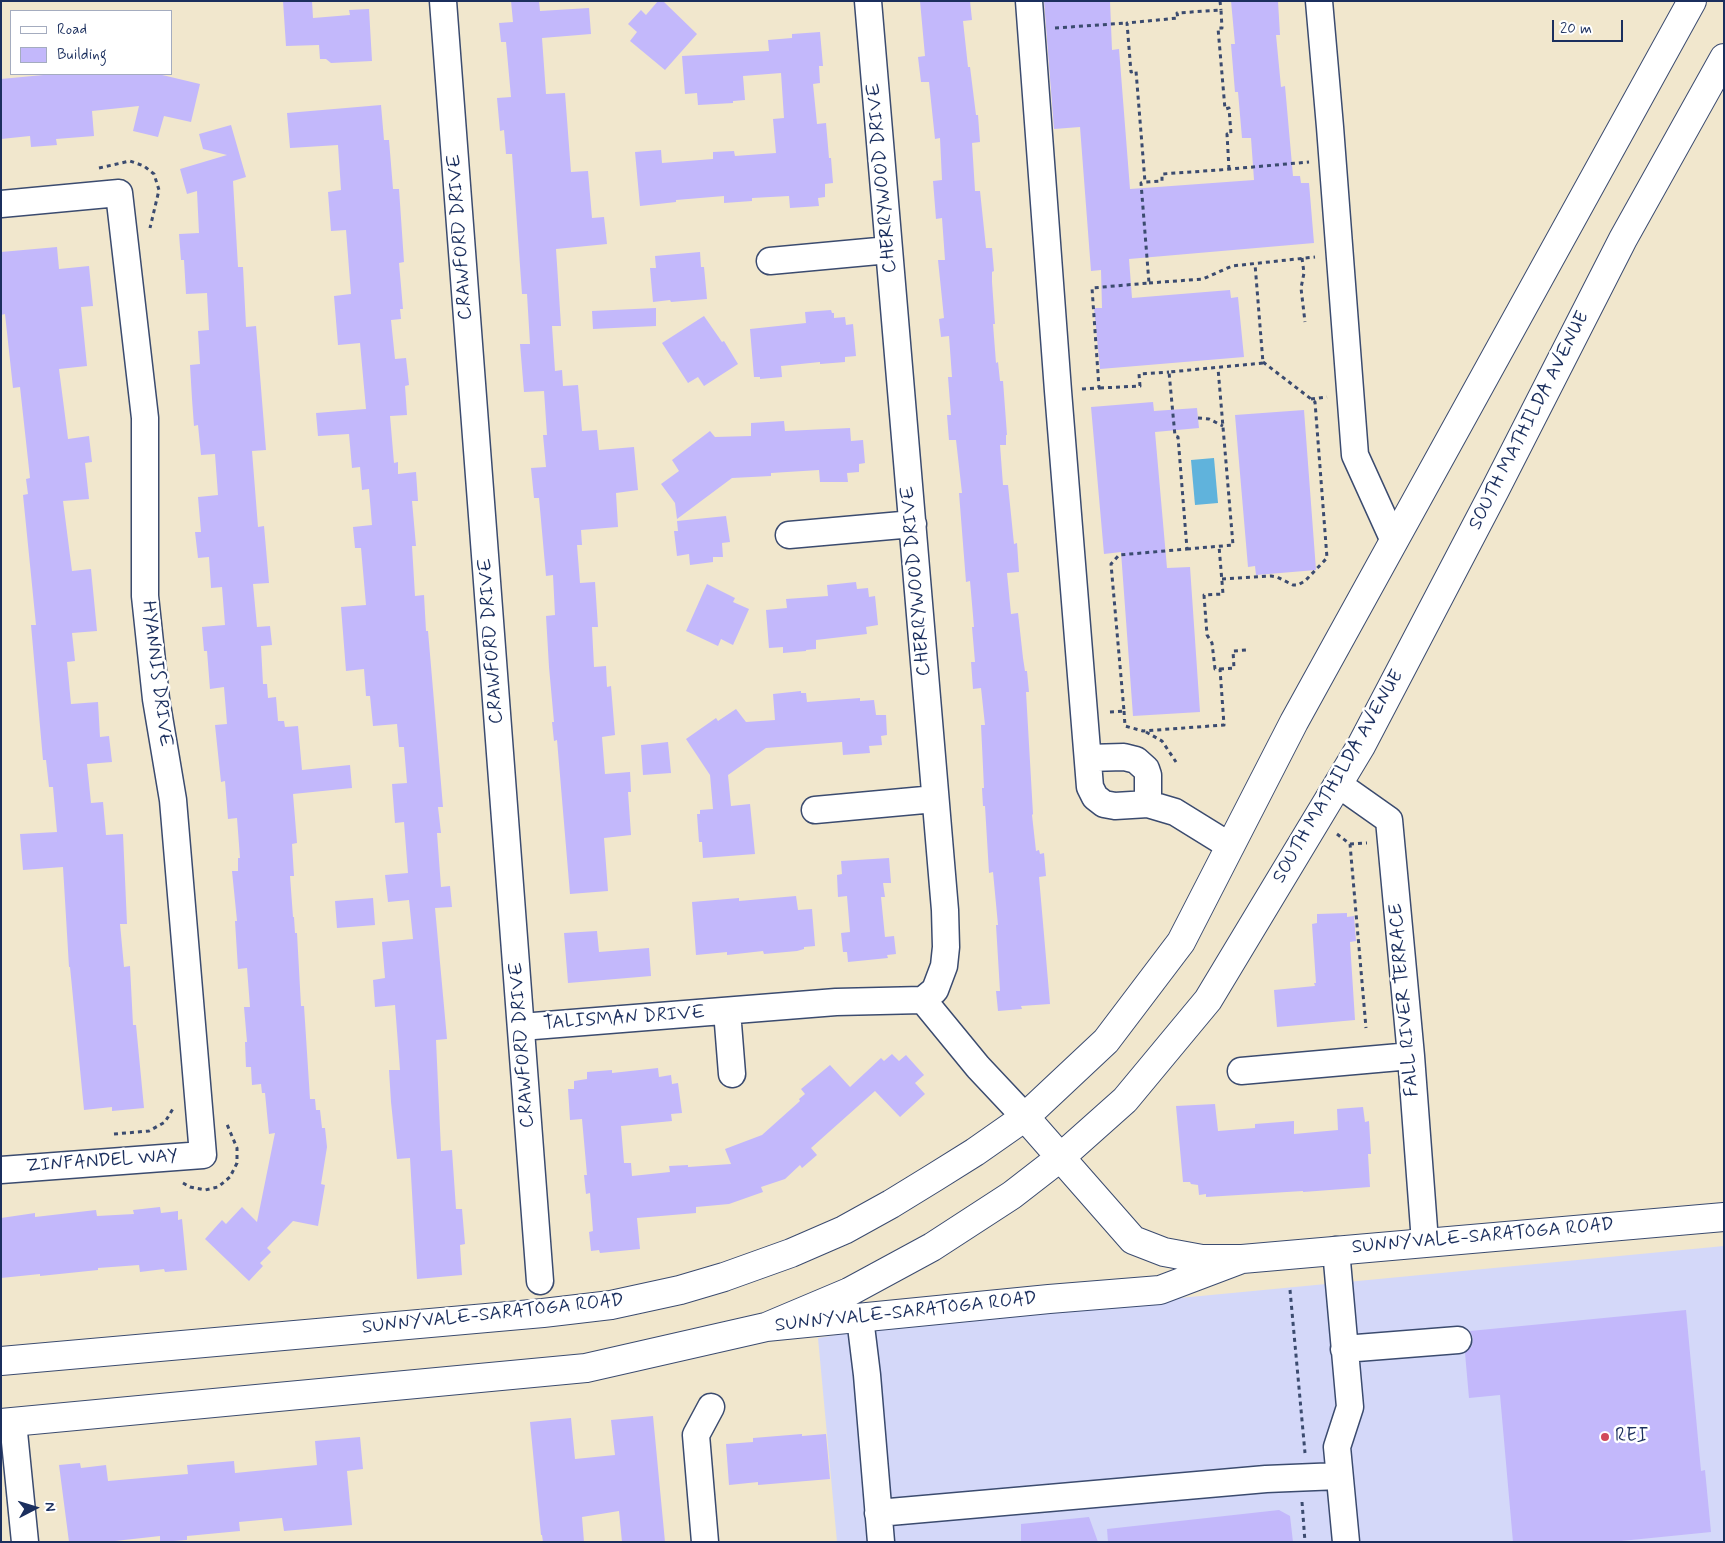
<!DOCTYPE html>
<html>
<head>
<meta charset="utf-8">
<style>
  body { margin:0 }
  #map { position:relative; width:1725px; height:1543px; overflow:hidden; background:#f1e7cd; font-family:Mynerve,sans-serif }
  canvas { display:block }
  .frame { position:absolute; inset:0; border:2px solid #1b2f5e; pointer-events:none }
  .legend { position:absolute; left:10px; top:10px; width:162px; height:65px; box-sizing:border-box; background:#fff; border:1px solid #a4acbf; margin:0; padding:6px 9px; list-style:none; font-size:15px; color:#1b2f5e }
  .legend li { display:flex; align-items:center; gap:10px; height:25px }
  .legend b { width:25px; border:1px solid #a4acbf }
  .north { position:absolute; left:10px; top:1483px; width:50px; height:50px; -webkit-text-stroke:4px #fff; paint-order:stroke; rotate:85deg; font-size:14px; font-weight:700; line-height:20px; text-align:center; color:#1b2f5e }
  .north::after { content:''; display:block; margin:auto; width:18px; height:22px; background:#1b2f5e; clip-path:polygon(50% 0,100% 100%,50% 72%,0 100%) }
  .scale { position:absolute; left:1552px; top:20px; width:71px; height:22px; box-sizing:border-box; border:2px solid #1b2f5e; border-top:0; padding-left:6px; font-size:15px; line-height:18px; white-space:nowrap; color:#1b2f5e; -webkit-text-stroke:4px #fff; paint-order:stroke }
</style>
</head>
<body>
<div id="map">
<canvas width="1725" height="1543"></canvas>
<div class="frame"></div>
<ul class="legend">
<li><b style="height:6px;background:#fff"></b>Road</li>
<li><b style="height:14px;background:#c3b8fb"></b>Building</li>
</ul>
<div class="north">N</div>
<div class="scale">20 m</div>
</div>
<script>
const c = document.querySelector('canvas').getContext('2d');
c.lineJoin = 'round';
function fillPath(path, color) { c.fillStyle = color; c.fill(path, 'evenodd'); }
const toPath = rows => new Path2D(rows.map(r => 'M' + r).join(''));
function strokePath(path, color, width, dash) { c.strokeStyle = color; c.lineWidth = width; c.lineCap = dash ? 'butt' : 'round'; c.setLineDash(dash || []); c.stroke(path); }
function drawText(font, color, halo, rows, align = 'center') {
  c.font = font + ' Mynerve,sans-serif'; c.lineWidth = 5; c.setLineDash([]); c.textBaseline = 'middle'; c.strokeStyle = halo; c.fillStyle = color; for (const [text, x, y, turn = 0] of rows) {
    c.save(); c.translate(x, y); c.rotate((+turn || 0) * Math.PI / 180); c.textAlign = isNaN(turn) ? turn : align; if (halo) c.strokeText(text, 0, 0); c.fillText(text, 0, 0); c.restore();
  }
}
const built = toPath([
  [1724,1246,1724,1542,837,1542,818,1338,897,1325]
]);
const water = toPath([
  [1214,458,1218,503,1195,505,1191,460]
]);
const building = toPath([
  [283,1,312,1,313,18,350,15,349,10,369,9,372,61,331,63,326,59,320,59,319,45,286,46],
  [511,1,539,1,540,11,589,8,591,34,542,38,546,94,565,93,571,172,588,171,592,218,604,217,607,244,556,249,561,326,552,326,555,371,562,370,563,386,578,385,582,431,597,430,599,450,634,447,638,490,616,493,618,527,581,530,582,545,577,545,580,583,595,582,598,627,592,627,594,667,606,666,607,687,611,686,615,735,602,737,605,774,630,772,631,792,628,792,631,835,604,838,608,891,570,894,557,740,554,741,552,722,554,722,549,667,546,616,555,615,553,575,546,576,539,498,534,498,531,468,546,467,543,435,547,435,544,391,524,392,520,344,530,344,527,294,522,294,512,154,506,154,504,130,500,131,497,98,511,97,506,42,501,42,499,23,513,22],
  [658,1,663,1,697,34,665,70,630,41,637,32,628,24,641,10,646,15],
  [920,1,970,1,972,20,963,21,968,67,970,67,976,115,978,115,980,142,972,143,975,191,980,191,986,248,992,248,994,271,992,272,992,282,995,324,993,324,996,363,998,362,1000,381,1003,381,1007,435,1006,435,1006,445,1000,445,1003,485,1008,485,1014,544,1017,543,1019,572,1007,573,1011,614,1018,613,1023,658,1025,671,1027,671,1029,692,1026,692,1033,814,1032,815,1036,851,1039,850,1040,854,1044,853,1046,876,1039,877,1050,1004,1021,1006,1022,1009,998,1011,996,991,1000,991,996,925,998,925,993,872,989,873,985,806,983,806,982,788,984,788,981,725,985,725,981,688,973,689,971,662,975,662,972,627,974,627,970,581,966,582,959,493,962,493,956,440,949,440,947,415,951,415,948,377,952,377,949,336,941,337,939,319,944,318,938,260,945,260,942,218,936,219,933,181,942,180,940,138,935,139,929,82,921,82,918,57,925,56],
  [1044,1,1110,1,1112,50,1119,49,1130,189,1254,180,1251,138,1242,138,1238,92,1235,92,1231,44,1235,44,1231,1,1278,1,1280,35,1276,35,1281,87,1285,86,1293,176,1300,176,1301,183,1309,183,1314,243,1129,259,1132,298,1230,290,1231,298,1238,297,1244,357,1100,369,1094,308,1102,308,1101,270,1091,271,1080,127,1054,129],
  [820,32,823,66,819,66,820,83,813,84,817,124,826,123,829,158,831,158,833,183,825,184,825,197,818,198,819,206,790,208,789,196,752,198,752,201,724,203,724,196,676,200,676,202,640,206,635,152,661,150,662,163,713,159,713,152,734,151,735,156,776,153,773,119,784,118,781,73,743,76,745,100,733,101,733,103,698,105,697,93,685,94,682,56,769,51,768,40,792,38,792,34],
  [54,74,158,74,200,84,191,122,164,116,158,137,133,131,139,106,92,111,94,136,56,139,57,145,31,147,30,136,1,139,1,79],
  [381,105,384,140,389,140,393,189,399,189,404,262,399,263,403,309,400,309,401,319,391,320,395,359,406,358,409,385,405,386,407,415,390,416,394,463,398,462,398,474,416,472,418,501,412,501,416,546,412,546,415,596,424,595,426,631,428,631,443,807,438,807,441,833,437,833,441,887,450,886,452,907,435,908,447,1039,436,1040,441,1151,452,1150,456,1209,462,1209,465,1244,460,1245,462,1275,417,1279,410,1158,397,1159,391,1102,389,1070,400,1070,395,1005,375,1007,373,980,385,978,382,942,413,939,409,900,388,902,385,875,408,873,404,822,395,823,392,784,407,783,404,747,399,747,397,724,373,726,370,696,366,696,364,669,346,671,341,607,366,605,361,548,355,548,353,527,372,525,369,489,362,490,360,467,352,468,349,434,318,436,316,413,366,409,360,343,338,345,334,296,351,294,346,230,331,231,328,192,341,190,338,145,290,148,287,113],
  [231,125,246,177,233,181,238,267,243,267,246,327,256,326,266,450,252,451,258,527,264,526,269,583,253,584,257,627,270,626,272,645,261,646,263,684,267,684,268,698,276,697,278,721,284,721,285,727,298,726,302,770,350,765,352,788,293,794,297,843,292,844,294,876,290,876,293,917,294,917,295,933,297,933,301,1006,304,1006,310,1099,315,1099,316,1110,320,1110,322,1128,325,1128,327,1147,321,1184,325,1185,318,1226,293,1221,267,1248,271,1252,260,1263,263,1266,249,1281,205,1239,222,1220,226,1224,242,1207,257,1222,275,1133,269,1134,265,1093,262,1093,261,1084,252,1085,251,1067,246,1067,245,1042,247,1042,244,1007,250,1007,247,968,238,969,235,921,237,921,232,871,238,871,238,858,240,858,237,818,228,819,225,781,221,782,215,725,227,724,224,687,210,689,207,651,204,651,202,627,225,625,222,587,211,588,209,557,198,558,195,532,201,532,198,497,218,495,215,454,201,455,198,425,194,426,192,399,190,365,200,364,198,331,209,330,207,293,186,294,184,260,181,260,179,234,199,233,197,191,187,194,180,169,227,155,203,149,199,134],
  [57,247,59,269,89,266,93,306,81,307,87,366,59,369,68,439,89,436,92,462,85,463,89,499,63,501,72,571,91,569,97,631,72,633,75,661,67,662,71,704,98,702,100,737,109,736,112,762,87,764,91,803,103,802,106,835,123,834,127,924,120,924,124,967,130,966,133,1025,136,1025,144,1108,112,1111,112,1107,84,1110,70,967,69,967,63,867,23,870,20,834,57,832,53,787,49,787,46,760,43,760,31,625,36,625,23,495,28,494,26,479,30,478,20,387,13,388,5,314,1,315,1,252],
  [700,252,701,267,704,267,707,299,671,302,670,300,653,302,650,268,656,268,655,256],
  [656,308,656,326,593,329,592,311],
  [831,310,832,313,834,313,834,318,845,317,846,325,853,324,856,356,845,357,845,362,820,364,820,362,781,366,782,377,760,379,760,377,754,377,750,329,806,323,805,312],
  [704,316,722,342,724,341,738,364,704,386,698,377,688,383,662,343],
  [1153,402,1154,411,1197,408,1199,428,1155,432,1167,568,1190,567,1200,712,1133,716,1121,552,1104,554,1091,407],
  [1304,410,1316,570,1256,575,1255,566,1248,567,1235,415],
  [784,421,785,431,850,428,851,441,863,440,865,463,859,464,859,472,847,473,848,482,820,482,819,470,771,473,771,476,732,478,677,519,675,503,661,484,679,471,672,460,710,431,715,437,751,436,751,423],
  [726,516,730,542,722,543,723,557,713,557,713,562,690,565,689,554,677,556,674,531,678,531,677,521],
  [856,582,857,589,868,588,869,597,875,596,878,625,866,627,867,634,816,640,816,649,806,650,806,651,783,653,783,647,769,648,766,610,787,608,786,599,828,596,827,585],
  [707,584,735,598,733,602,749,609,733,645,721,639,718,646,686,631],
  [801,691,801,693,806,693,807,702,860,698,860,701,874,700,876,715,886,715,887,735,881,736,882,745,869,746,870,753,843,755,842,742,766,748,728,775,731,806,750,804,755,854,703,858,702,842,699,842,697,814,700,814,700,810,713,809,710,775,686,739,716,718,718,721,736,709,746,722,775,720,773,694],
  [668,742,671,773,643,775,641,745],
  [889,858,891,883,883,883,885,897,881,897,885,937,894,936,896,954,887,955,888,958,848,962,847,952,843,952,841,933,850,932,847,896,838,897,837,875,842,874,841,861],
  [796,896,798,910,812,909,815,946,804,947,804,949,797,951,764,954,763,951,727,955,727,952,696,955,692,902,739,898,739,901],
  [373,898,375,925,337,928,335,901],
  [1347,913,1347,917,1354,916,1356,941,1350,942,1355,1020,1277,1027,1274,990,1315,986,1314,983,1316,983,1312,924,1317,923,1317,914],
  [597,931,599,952,649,948,651,976,568,983,564,933],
  [892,1054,899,1061,906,1055,924,1075,915,1083,925,1094,900,1117,875,1091,811,1148,817,1155,802,1168,800,1165,785,1179,761,1187,763,1192,729,1204,696,1207,696,1213,637,1218,640,1249,600,1253,599,1250,591,1251,589,1232,593,1231,590,1193,586,1194,584,1175,587,1175,582,1119,570,1120,568,1089,574,1089,574,1081,587,1079,587,1072,612,1070,612,1073,658,1068,659,1077,671,1075,672,1084,678,1083,682,1113,671,1114,672,1121,621,1126,624,1163,631,1163,632,1176,670,1172,669,1166,688,1165,688,1167,731,1164,725,1149,762,1135,800,1101,799,1099,805,1094,801,1089,830,1065,850,1087,881,1058,884,1061],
  [1215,1104,1218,1131,1255,1128,1255,1124,1294,1121,1294,1134,1338,1130,1337,1109,1363,1107,1365,1122,1369,1121,1371,1154,1368,1154,1370,1187,1303,1192,1303,1191,1206,1197,1206,1194,1199,1195,1198,1185,1191,1184,1190,1182,1183,1182,1176,1106],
  [160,1207,161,1213,178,1211,178,1220,182,1219,187,1270,165,1272,164,1269,140,1272,139,1265,98,1268,98,1270,40,1276,40,1274,1,1278,1,1218,35,1213,35,1217,96,1210,97,1216,134,1214,133,1210],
  [1686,1310,1701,1471,1705,1470,1711,1532,1611,1542,1513,1542,1500,1395,1469,1398,1465,1353,1472,1346,1473,1338,1470,1331],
  [653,1416,665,1542,622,1542,619,1511,582,1517,584,1542,543,1542,542,1535,541,1535,530,1422,571,1418,575,1459,615,1455,611,1420],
  [802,1434,802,1436,826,1434,830,1479,758,1485,758,1482,729,1485,726,1444,753,1442,753,1438],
  [360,1437,363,1469,347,1471,352,1525,284,1531,282,1518,239,1522,240,1531,187,1536,187,1540,160,1542,160,1536,106,1542,69,1542,59,1465,80,1463,81,1468,106,1465,108,1481,188,1474,187,1465,234,1461,235,1473,317,1465,315,1441],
  [1279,1510,1290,1516,1293,1542,1108,1542,1107,1529],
  [1089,1517,1098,1542,1021,1542,1021,1524]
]);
const path = toPath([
  [1220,1,1221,10],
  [1055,28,1127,23],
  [99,168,130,161,144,166,154,174,159,190,150,228],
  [1229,169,1227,134,1231,134,1229,108,1225,109,1218,28,1222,28,1221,10,1177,13,1178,18,1127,23,1131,72,1136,71,1145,182,1162,181,1162,174,1219,170,1309,162],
  [1302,258,1304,273,1301,288,1305,322],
  [1149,283,1203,279,1232,266,1315,257],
  [1100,388,1140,386,1139,374,1169,372],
  [1082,389,1099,388,1092,288,1149,283,1141,183,1145,182],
  [1311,399,1327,397],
  [1198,418,1209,419,1223,426],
  [1187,549,1233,545,1218,368],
  [1222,579,1271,576,1277,577,1293,585,1298,585,1305,581,1327,558,1315,402,1263,362],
  [1220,669,1234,668,1233,651,1247,650],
  [1124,711,1125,726,1143,731,1224,725,1220,669,1215,669,1212,643,1207,635,1204,595,1223,594,1219,546],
  [1110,712,1124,711,1111,564,1119,555,1187,549,1178,437,1175,436,1169,372,1263,363,1255,264],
  [1146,732,1162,741,1176,762],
  [1337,834,1350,844,1366,1028],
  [1350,844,1367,843],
  [114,1134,149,1131,165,1122,174,1107],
  [183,1183,190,1187,205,1190,218,1187,230,1177,237,1163,237,1148,226,1122],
  [1290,1290,1305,1453],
  [1302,1502,1305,1542]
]);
const minor = toPath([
  [443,1,540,1281],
  [868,1,945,910,946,947,944,966,935,990,923,1000],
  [1029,1,1058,391,1090,787,1095,797,1104,804,1115,806,1148,804,1175,812,1230,846],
  [1319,1,1330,127,1355,455,1394,541],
  [1,204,119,193,145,418,145,596,156,699,173,800,203,1155,1,1170],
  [770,261,889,250],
  [789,535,913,524],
  [1088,758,1124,757,1136,760,1146,769,1148,775,1148,804],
  [1338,784,1389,820,1411,1056,1425,1242],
  [815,810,935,799],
  [923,1000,978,1067,1025,1117],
  [727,1011,732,1074],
  [521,1027,836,1002,923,1000],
  [1241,1071,1411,1056],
  [1336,1250,1350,1407,1337,1447,1346,1542],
  [860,1318,867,1375,881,1542],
  [1344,1349,1458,1340],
  [13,1422,25,1542],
  [878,1513,1266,1479,1339,1476],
  [705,1542,696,1435,711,1407]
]);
const major = toPath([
  [1025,1117,1133,1240,1164,1252,1202,1259,1242,1259,1724,1217],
  [766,1327,849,1292,932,1247,1012,1195,1061,1157,1125,1100,1208,1000,1361,746,1496,488,1623,239,1724,58],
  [1,1361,543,1313,611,1305,680,1290,724,1277,791,1253,844,1230,891,1204,935,1177,975,1152,1025,1117,1106,1041,1181,942,1294,722,1692,1],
  [1,1423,586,1368,766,1327,1049,1299,1160,1290,1242,1259]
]);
const markers = [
  [1605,1437,5,"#d1495b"]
];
const streetNames = [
  ["CHERRYWOOD DRIVE",883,178,-95],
  ["CRAWFORD DRIVE",461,237,-94],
  ["SOUTH MATHILDA AVENUE",1530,421,-63],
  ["CHERRYWOOD DRIVE",917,581,-95],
  ["CRAWFORD DRIVE",492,641,-94],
  ["HYANNIS DRIVE",156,674,83],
  ["SOUTH MATHILDA AVENUE",1339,777,-60],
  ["FALL RIVER TERRACE",1405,1000,-95],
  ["TALISMAN DRIVE",624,1019,-4],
  ["CRAWFORD DRIVE",523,1045,-94],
  ["ZINFANDEL WAY",102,1162,-4],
  ["SUNNYVALE-SARATOGA ROAD",1483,1237,-5],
  ["SUNNYVALE-SARATOGA ROAD",906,1313,-6],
  ["SUNNYVALE-SARATOGA ROAD",493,1315,-6]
];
const poiNames = [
  ["REI",1615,1437]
];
fillPath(built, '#d4d8f9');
fillPath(water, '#60b3dc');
fillPath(building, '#c3b8fb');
strokePath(minor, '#3b4b6f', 29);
strokePath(major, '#3b4b6f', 30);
strokePath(path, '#3b4b6f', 3, [4, 4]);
strokePath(minor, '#fff', 26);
strokePath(major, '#fff', 28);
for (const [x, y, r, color] of markers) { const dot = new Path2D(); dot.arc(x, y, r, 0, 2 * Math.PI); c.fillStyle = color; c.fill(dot); strokePath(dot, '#fff', 2); }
drawText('19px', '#1b2f5e', '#fff', streetNames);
drawText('19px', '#1b2f5e', '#fff', poiNames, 'left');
</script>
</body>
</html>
